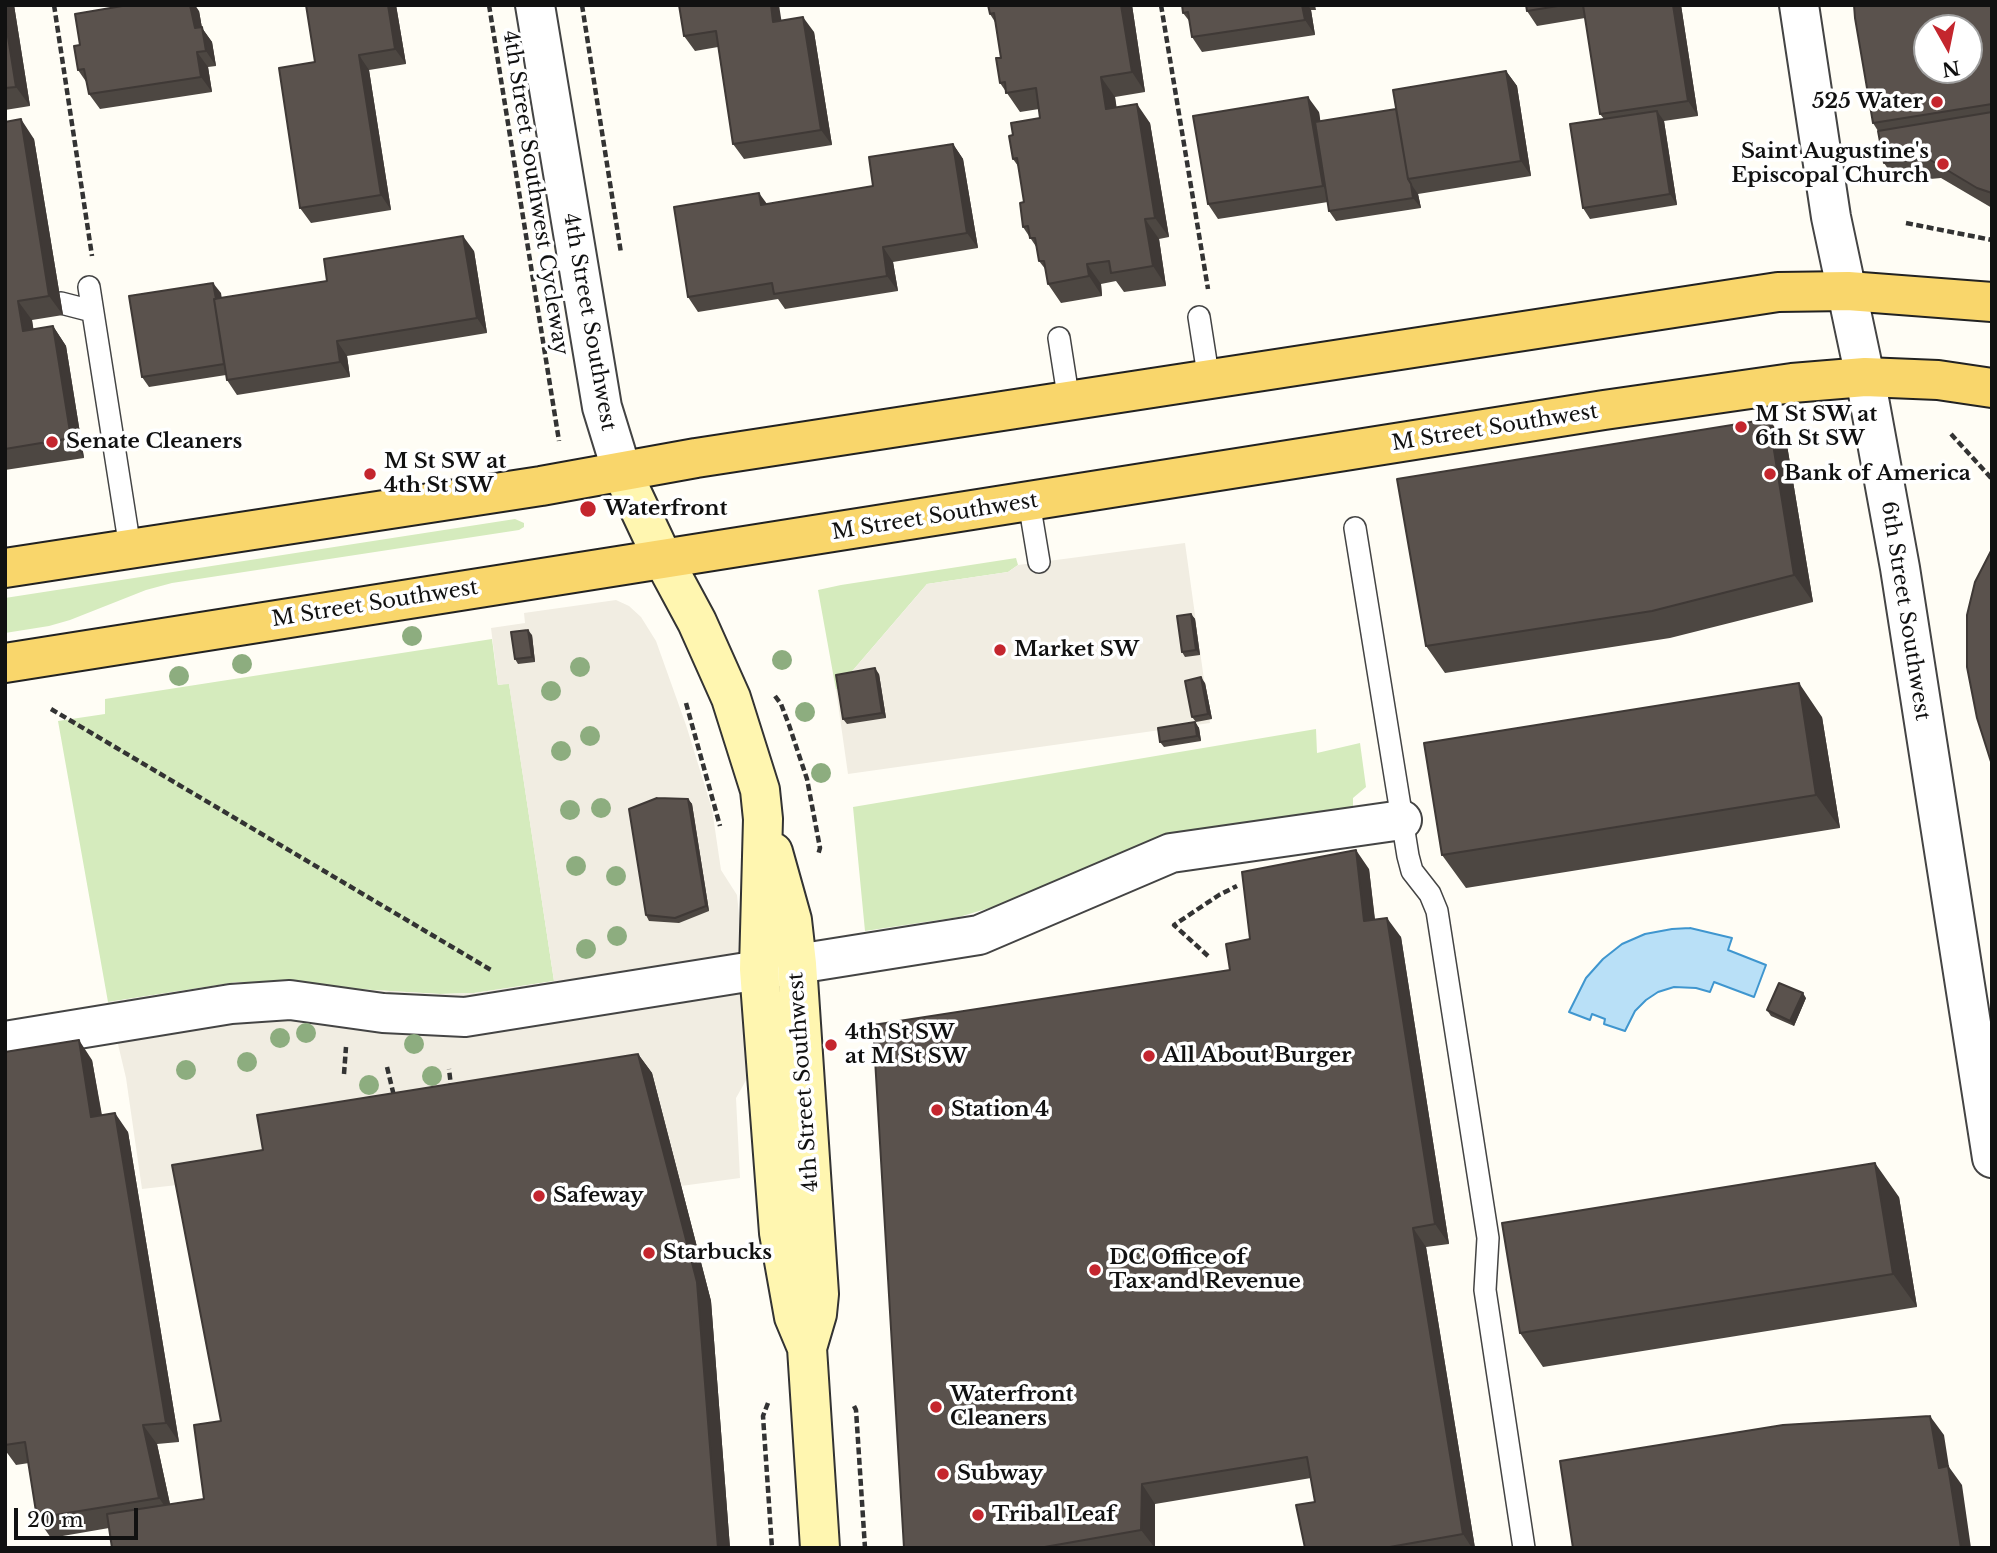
<!DOCTYPE html>
<html>
<head>
<meta charset="utf-8">
<style>
  body { margin:0 }
  #map { position:relative; width:1997px; height:1553px; overflow:hidden; background:#fffdf5; font-family:"Libre Baskerville",serif }
  canvas { display:block }
  .frame { position:absolute; inset:0; border:7px solid #111; pointer-events:none }
  .north { position:absolute; left:1913px; top:14px; width:70px; height:70px; box-sizing:border-box; background:#fff; border:2px solid #a0a0a0; border-radius:50%; rotate:171deg; font-size:19px; font-weight:700; line-height:28px; text-align:center; color:#111 }
  .north::after { content:''; display:block; margin:auto; width:24px; height:32px; background:#c4262e; clip-path:polygon(50% 0,100% 100%,50% 72%,0 100%) }
  .scale { position:absolute; left:14px; top:1508px; width:124px; height:32px; box-sizing:border-box; border:4px solid #111; border-top:0; padding-left:9px; font-size:21px; line-height:24px; white-space:nowrap; color:#111; -webkit-text-stroke:5px #fff; paint-order:stroke }
</style>
</head>
<body>
<div id="map">
<canvas width="1997" height="1553"></canvas>
<div class="frame"></div>
<div class="north">N</div>
<div class="scale">20 m</div>
</div>
<script>
const c = document.querySelector('canvas').getContext('2d');
c.lineJoin = 'round';
function fillPath(path, color) { c.fillStyle = color; c.fill(path, 'evenodd'); }
const toPath = rows => new Path2D(rows.map(r => 'M' + r).join(''));
function strokePath(path, color, width, dash) { c.strokeStyle = color; c.lineWidth = width; c.lineCap = dash ? 'butt' : 'round'; c.setLineDash(dash || []); c.stroke(path); }
function drawText(font, color, halo, rows, align = 'center') {
  c.font = font + ' "Libre Baskerville",serif'; c.lineWidth = 7; c.setLineDash([]); c.textBaseline = 'middle'; c.strokeStyle = halo; c.fillStyle = color; for (const [text, x, y, turn = 0] of rows) {
    c.save(); c.translate(x, y); c.rotate((+turn || 0) * Math.PI / 180); c.textAlign = isNaN(turn) ? turn : align; if (halo) c.strokeText(text, 0, 0); c.fillText(text, 0, 0); c.restore();
  }
}
const green = toPath([
  [515,519,524,523,524,527,519,530,172,583,146,590,70,620,49,626,5,633,5,598],
  [1016,558,1018,565,1008,572,927,584,836,690,818,590,841,585],
  [492,639,498,685,509,683,554,981,474,993,440,994,238,982,108,1002,58,721,105,714,105,699],
  [1316,729,1317,753,1360,743,1366,787,1353,798,1353,807,1206,828,1168,838,996,906,959,917,865,931,853,807]
]);
const plaza = toPath([
  [1185,543,1210,723,848,774,836,690,927,584,1008,572,1018,565],
  [616,600,629,606,641,617,656,641,686,725,712,809,721,870,737,895,742,944,749,1075,736,1098,740,1178,681,1186,652,1073,277,1169,186,1184,142,1189,126,1078,108,1002,238,982,440,994,474,993,554,981,509,684,498,685,491,628,525,623,524,613]
]);
const water = toPath([
  [1690,928,1732,938,1728,950,1766,965,1754,997,1714,982,1710,992,1696,988,1674,987,1658,992,1646,1000,1635,1011,1625,1031,1604,1024,1605,1019,1592,1014,1590,1020,1569,1012,1586,978,1603,959,1622,944,1645,934,1672,929,1690,928]
]);
const path = toPath([
  [54,5,92,256],
  [489,5,559,441],
  [582,5,621,253],
  [1161,5,1208,289],
  [1906,223,1992,240],
  [1951,434,1992,479],
  [775,696,781,704,789,725,807,779,820,848,818,855],
  [686,703,720,826],
  [51,709,491,970],
  [1208,956,1174,925,1219,895,1237,886],
  [387,1067,394,1096],
  [344,1074,346,1047],
  [447,1087,451,1086,449,1069],
  [768,1403,763,1416,772,1548],
  [854,1406,856,1410,865,1548]
]);
const service = toPath([
  [89,287,130,548],
  [61,303,92,311],
  [1199,317,1209,381],
  [1059,338,1069,402],
  [1029,502,1039,562],
  [1355,528,1408,856,1412,871,1430,894,1437,911,1488,1238,1485,1290,1524,1548]
]);
const minor = toPath([
  [1799,5,1831,217,1865,377],
  [5,1041,231,1004,290,1000,383,1013,465,1017,979,935,1171,853,1402,820]
]);
const tertiary = toPath([
  [535,5,602,407,622,472],
  [1865,377,1900,568,1992,1158]
]);
const secondary = toPath([
  [622,472,663,559,697,622,731,698,760,790,763,819,759,969,779,1233,794,1317,807,1348,820,1548],
  [773,852,792,920,797,964,819,1294,817,1314,807,1348]
]);
const primary = toPath([
  [5,568,541,486,696,458,1778,292,1848,291,1992,302],
  [5,663,1604,410,1792,383,1865,377,1938,380,1992,388]
]);
const trees = [
  [412,636],
  [782,660],
  [242,664],
  [580,667],
  [179,676],
  [551,691],
  [805,712],
  [590,736],
  [561,751],
  [821,773],
  [601,808],
  [570,810],
  [576,866],
  [616,876],
  [617,936],
  [586,949],
  [306,1033],
  [280,1038],
  [414,1044],
  [247,1062],
  [186,1070],
  [432,1076],
  [369,1085]
];
const wall = toPath([
  [5,5,14,5,30,106,5,110],
  [306,5,396,5,406,64,369,70,391,210,311,223,300,208,315,62],
  [988,5,1132,5,1145,92,1115,97,1116,107,1150,123,1169,237,1159,239,1166,286,1124,292,1116,281,1101,284,1102,296,1061,303,1048,284,1046,270,1039,261,1037,248,1023,227,1024,202,1018,166,1013,159,1013,135,1040,118,1039,109,1020,112,1000,83,1001,58,995,22,990,14],
  [1182,5,1315,5,1316,10,1311,10,1315,35,1202,52,1192,37,1190,22,1183,13],
  [1526,5,1681,5,1698,116,1664,121,1677,205,1590,219,1583,208,1604,119,1600,114,1585,18,1537,26,1527,11],
  [1992,5,1992,208,1941,178,1897,182,1884,163,1878,131,1873,123],
  [199,11,202,28,212,42,216,66,208,67,212,92,100,109,89,94,87,83,78,70,80,45],
  [781,20,814,32,832,145,744,159,733,144,718,47,695,51,684,36],
  [1506,71,1517,86,1531,176,1418,194,1421,208,1336,221,1329,211,1328,202,1218,219,1208,204,1319,112,1320,121,1396,109],
  [5,122,34,139,63,315,32,320,33,329,53,326,66,346,84,458,5,470],
  [953,144,963,159,978,248,893,262,898,291,785,309,778,299,698,312,688,297,767,204,873,186],
  [474,251,487,333,347,356,350,377,237,395,227,380,226,375,149,387,142,377,221,293,221,298,327,281],
  [1787,445,1813,602,1670,638,1445,673,1426,646],
  [1191,614,1195,619,1200,655,1185,657,1182,652],
  [532,635,535,662,518,664,515,659],
  [879,674,886,718,847,724,843,719],
  [1205,683,1212,719,1196,722,1192,717],
  [1822,717,1840,828,1466,888,1442,855],
  [1195,722,1199,728,1201,741,1164,747,1160,742],
  [688,799,692,804,709,911,679,923,649,921,646,915],
  [1369,869,1375,919,1401,937,1449,1244,1426,1247,1475,1548,1305,1548,1315,1502,1311,1478,1155,1504,1155,1548,904,1548,1250,939],
  [1806,998,1794,1026,1771,1016,1767,1010],
  [5,1052,92,1060,102,1115,128,1132,179,1442,157,1444,170,1504,204,1499,221,1421,263,1150,638,1054,652,1073,711,1301,730,1548,112,1548,109,1528,51,1538,37,1518,29,1463,16,1465,5,1450],
  [1899,1197,1917,1307,1543,1367,1520,1333]
]);
const shadedWall = toPath([
  [5,5,14,5,30,106,16,87,5,18],
  [190,5,195,5,199,11,202,28,212,42,216,66,206,51,195,28],
  [388,5,396,5,406,64,395,49],
  [771,5,779,5,784,37,773,22],
  [1121,5,1132,5,1145,92,1132,72],
  [1302,5,1308,5,1311,10,1315,35,1305,20],
  [1673,5,1681,5,1698,116,1688,101],
  [803,17,814,32,832,145,821,130],
  [197,52,208,67,212,92,201,77],
  [359,55,369,70,391,210,381,195],
  [1506,71,1517,86,1531,176,1521,161],
  [1101,77,1115,97,1120,128,1106,109],
  [1308,97,1319,112,1333,201,1323,186],
  [1137,104,1150,123,1169,237,1155,218],
  [1657,111,1664,121,1677,205,1670,194],
  [21,119,34,139,63,315,49,296],
  [953,144,963,159,978,248,967,233],
  [1411,184,1418,194,1421,208,1413,198],
  [759,193,770,208,761,205],
  [1145,219,1159,239,1166,286,1153,266],
  [463,236,474,251,487,333,477,318],
  [883,247,893,262,898,291,887,276],
  [1087,264,1101,284,1102,296,1089,276],
  [213,283,221,293,234,373,227,363],
  [18,301,32,320,37,350,23,331],
  [53,326,66,346,84,458,71,438],
  [337,341,347,356,350,377,340,362],
  [1769,419,1787,445,1813,602,1794,575],
  [1191,614,1195,619,1200,655,1196,650],
  [528,630,532,635,535,662,532,657],
  [875,668,879,674,886,718,882,713],
  [1201,677,1205,683,1212,719,1208,714],
  [1799,683,1822,717,1840,828,1816,795],
  [1195,722,1199,728,1201,741,1197,736],
  [688,799,692,804,709,911,706,906],
  [1356,850,1369,869,1377,940,1364,921],
  [1387,918,1401,937,1449,1244,1435,1224],
  [1803,993,1806,998,1794,1026,1790,1021],
  [79,1040,92,1060,105,1136,91,1117],
  [638,1054,652,1073,711,1301,730,1548,718,1548],
  [115,1113,128,1132,179,1442,166,1423],
  [1875,1163,1899,1197,1917,1307,1893,1274],
  [1413,1228,1426,1247,1475,1548,1472,1548,1463,1534],
  [1930,1416,1944,1435,1949,1467,1962,1485,1971,1548,1961,1548,1939,1468],
  [143,1425,157,1444,173,1518,159,1498],
  [1142,1484,1155,1504,1155,1548,1141,1530]
]);
const building = toPath([
  [128,5,190,5,195,28,202,27,206,51,197,52,201,77,89,94,84,69,78,70,74,46,80,45,75,14,128,5],
  [306,5,388,5,395,49,359,55,381,195,300,208,279,68,315,62,306,5],
  [679,5,771,5,773,22,803,17,821,130,733,144,716,31,684,36,679,5],
  [988,5,1121,5,1132,72,1101,77,1106,109,1137,104,1155,218,1145,219,1153,266,1111,273,1109,261,1087,264,1089,276,1048,284,1044,261,1039,261,1035,238,1030,238,1028,226,1023,227,1020,203,1024,202,1017,158,1013,159,1009,136,1013,135,1011,123,1040,118,1036,88,1006,93,1005,82,1000,83,996,58,1001,58,994,13,990,14,988,5],
  [1182,5,1302,5,1305,20,1192,37,1188,12,1183,13,1182,5],
  [1526,5,1564,5,1527,11,1526,5],
  [1583,5,1673,5,1688,101,1600,114,1583,5],
  [1854,5,1992,5,1992,104,1873,123,1855,18,1854,5],
  [1927,28,1969,28,1969,70,1927,70,1927,28],
  [5,18,16,87,5,88,5,18],
  [1506,71,1521,161,1408,179,1393,90,1506,71],
  [1308,97,1323,186,1208,204,1193,116,1308,97],
  [1396,109,1408,179,1411,184,1413,198,1329,211,1315,122,1396,109],
  [1657,111,1670,194,1583,208,1570,124,1657,111],
  [1992,112,1992,193,1977,188,1927,158,1884,163,1878,131,1992,112],
  [21,119,49,296,18,301,23,331,53,326,71,438,5,449,5,122,21,119],
  [953,144,967,233,883,247,887,276,774,294,772,283,688,297,674,207,759,193,761,205,873,186,869,157,953,144],
  [463,236,477,318,337,341,340,362,227,380,214,299,327,281,324,259,463,236],
  [213,283,216,299,214,299,224,364,142,377,129,296,213,283],
  [1769,419,1794,575,1652,611,1426,646,1397,479,1769,419],
  [1992,549,1992,765,1977,718,1967,667,1967,615,1975,582,1992,549],
  [1191,614,1196,650,1182,652,1177,616,1191,614],
  [528,630,532,657,515,659,511,632,528,630],
  [875,668,882,713,843,719,836,675,875,668],
  [1201,677,1208,714,1192,717,1185,681,1201,677],
  [1799,683,1816,795,1442,855,1424,743,1799,683],
  [1195,722,1197,736,1160,742,1158,728,1195,722],
  [657,798,688,799,706,906,675,918,646,915,629,809,657,798],
  [1356,850,1364,921,1387,918,1435,1224,1413,1228,1463,1534,1384,1548,1305,1548,1296,1505,1315,1502,1307,1457,1142,1484,1141,1530,1039,1548,904,1548,873,1025,1230,970,1226,944,1250,939,1242,872,1356,850],
  [1779,983,1803,993,1790,1021,1767,1010,1779,983],
  [79,1040,91,1117,115,1113,166,1423,143,1425,159,1498,37,1518,25,1442,5,1445,5,1052,79,1040],
  [638,1054,697,1282,718,1548,112,1548,107,1514,204,1499,194,1425,221,1421,172,1165,263,1150,257,1115,638,1054],
  [1875,1163,1893,1274,1520,1333,1502,1223,1875,1163],
  [1930,1416,1939,1468,1948,1466,1961,1548,1573,1548,1560,1461,1783,1425,1930,1416]
]);
const markers = [
  [1937,102,7,"#c4262e"],
  [1943,164,7,"#c4262e"],
  [1741,427,7,"#c4262e"],
  [52,442,7,"#c4262e"],
  [370,474,7,"#c4262e"],
  [1770,474,7,"#c4262e"],
  [588,509,9,"#c4262e"],
  [1000,650,7,"#c4262e"],
  [831,1045,7,"#c4262e"],
  [1149,1056,7,"#c4262e"],
  [937,1110,7,"#c4262e"],
  [539,1196,7,"#c4262e"],
  [649,1253,7,"#c4262e"],
  [1095,1270,7,"#c4262e"],
  [936,1407,7,"#c4262e"],
  [943,1474,7,"#c4262e"],
  [978,1515,7,"#c4262e"]
];
const poiNames = [
  ["525 Water",1923,102,"right"],
  ["Saint Augustine's",1929,152,"right"],
  ["Episcopal Church",1929,176,"right"],
  ["M St SW at",1755,415],
  ["6th St SW",1755,439],
  ["Senate Cleaners",66,442],
  ["M St SW at",384,462],
  ["4th St SW",384,486],
  ["Bank of America",1784,474],
  ["Waterfront",604,509],
  ["Market SW",1014,650],
  ["4th St SW",845,1033],
  ["at M St SW",845,1057],
  ["All About Burger",1163,1056],
  ["Station 4",951,1110],
  ["Safeway",553,1196],
  ["Starbucks",663,1253],
  ["DC Office of",1109,1258],
  ["Tax and Revenue",1109,1282],
  ["Waterfront",950,1395],
  ["Cleaners",950,1419],
  ["Subway",957,1474],
  ["Tribal Leaf",992,1515]
];
const streetNames = [
  ["4th Street Southwest Cycleway",535,193,81],
  ["4th Street Southwest",589,322,80],
  ["M Street Southwest",1495,428,-9],
  ["M Street Southwest",935,517,-9],
  ["M Street Southwest",375,604,-9],
  ["6th Street Southwest",1905,611,81],
  ["4th Street Southwest",804,1082,-94]
];
fillPath(green, '#d5ebbd');
fillPath(plaza, '#f1ede2');
fillPath(water, '#b9e0f7');
strokePath(water, '#3f96cf', 2);
strokePath(service, '#444', 24);
strokePath(minor, '#444', 42);
strokePath(tertiary, '#444', 42);
strokePath(secondary, '#333', 42);
strokePath(primary, '#222', 42);
strokePath(path, '#333', 4.5, [7, 3.5]);
strokePath(service, '#fff', 21);
strokePath(minor, '#fff', 38);
strokePath(tertiary, '#fff', 38);
strokePath(secondary, '#fff6b0', 38);
strokePath(primary, '#f9d66b', 38);
c.fillStyle = '#8dad7f';
for (const [x, y] of trees) { c.beginPath(); c.arc(x, y, 10, 0, 2 * Math.PI); c.fill(); }
fillPath(wall, '#4d4742');
fillPath(shadedWall, '#3f3936');
fillPath(building, '#5a524d');
strokePath(building, '#3f3936', 2);
for (const [x, y, r, color] of markers) { const dot = new Path2D(); dot.arc(x, y, r, 0, 2 * Math.PI); c.fillStyle = color; c.fill(dot); strokePath(dot, '#fff', 2.5); }
drawText('bold 21px', '#111', '#fff', poiNames, 'left');
drawText('21px', '#111', '#fff', streetNames);
</script>
</body>
</html>
